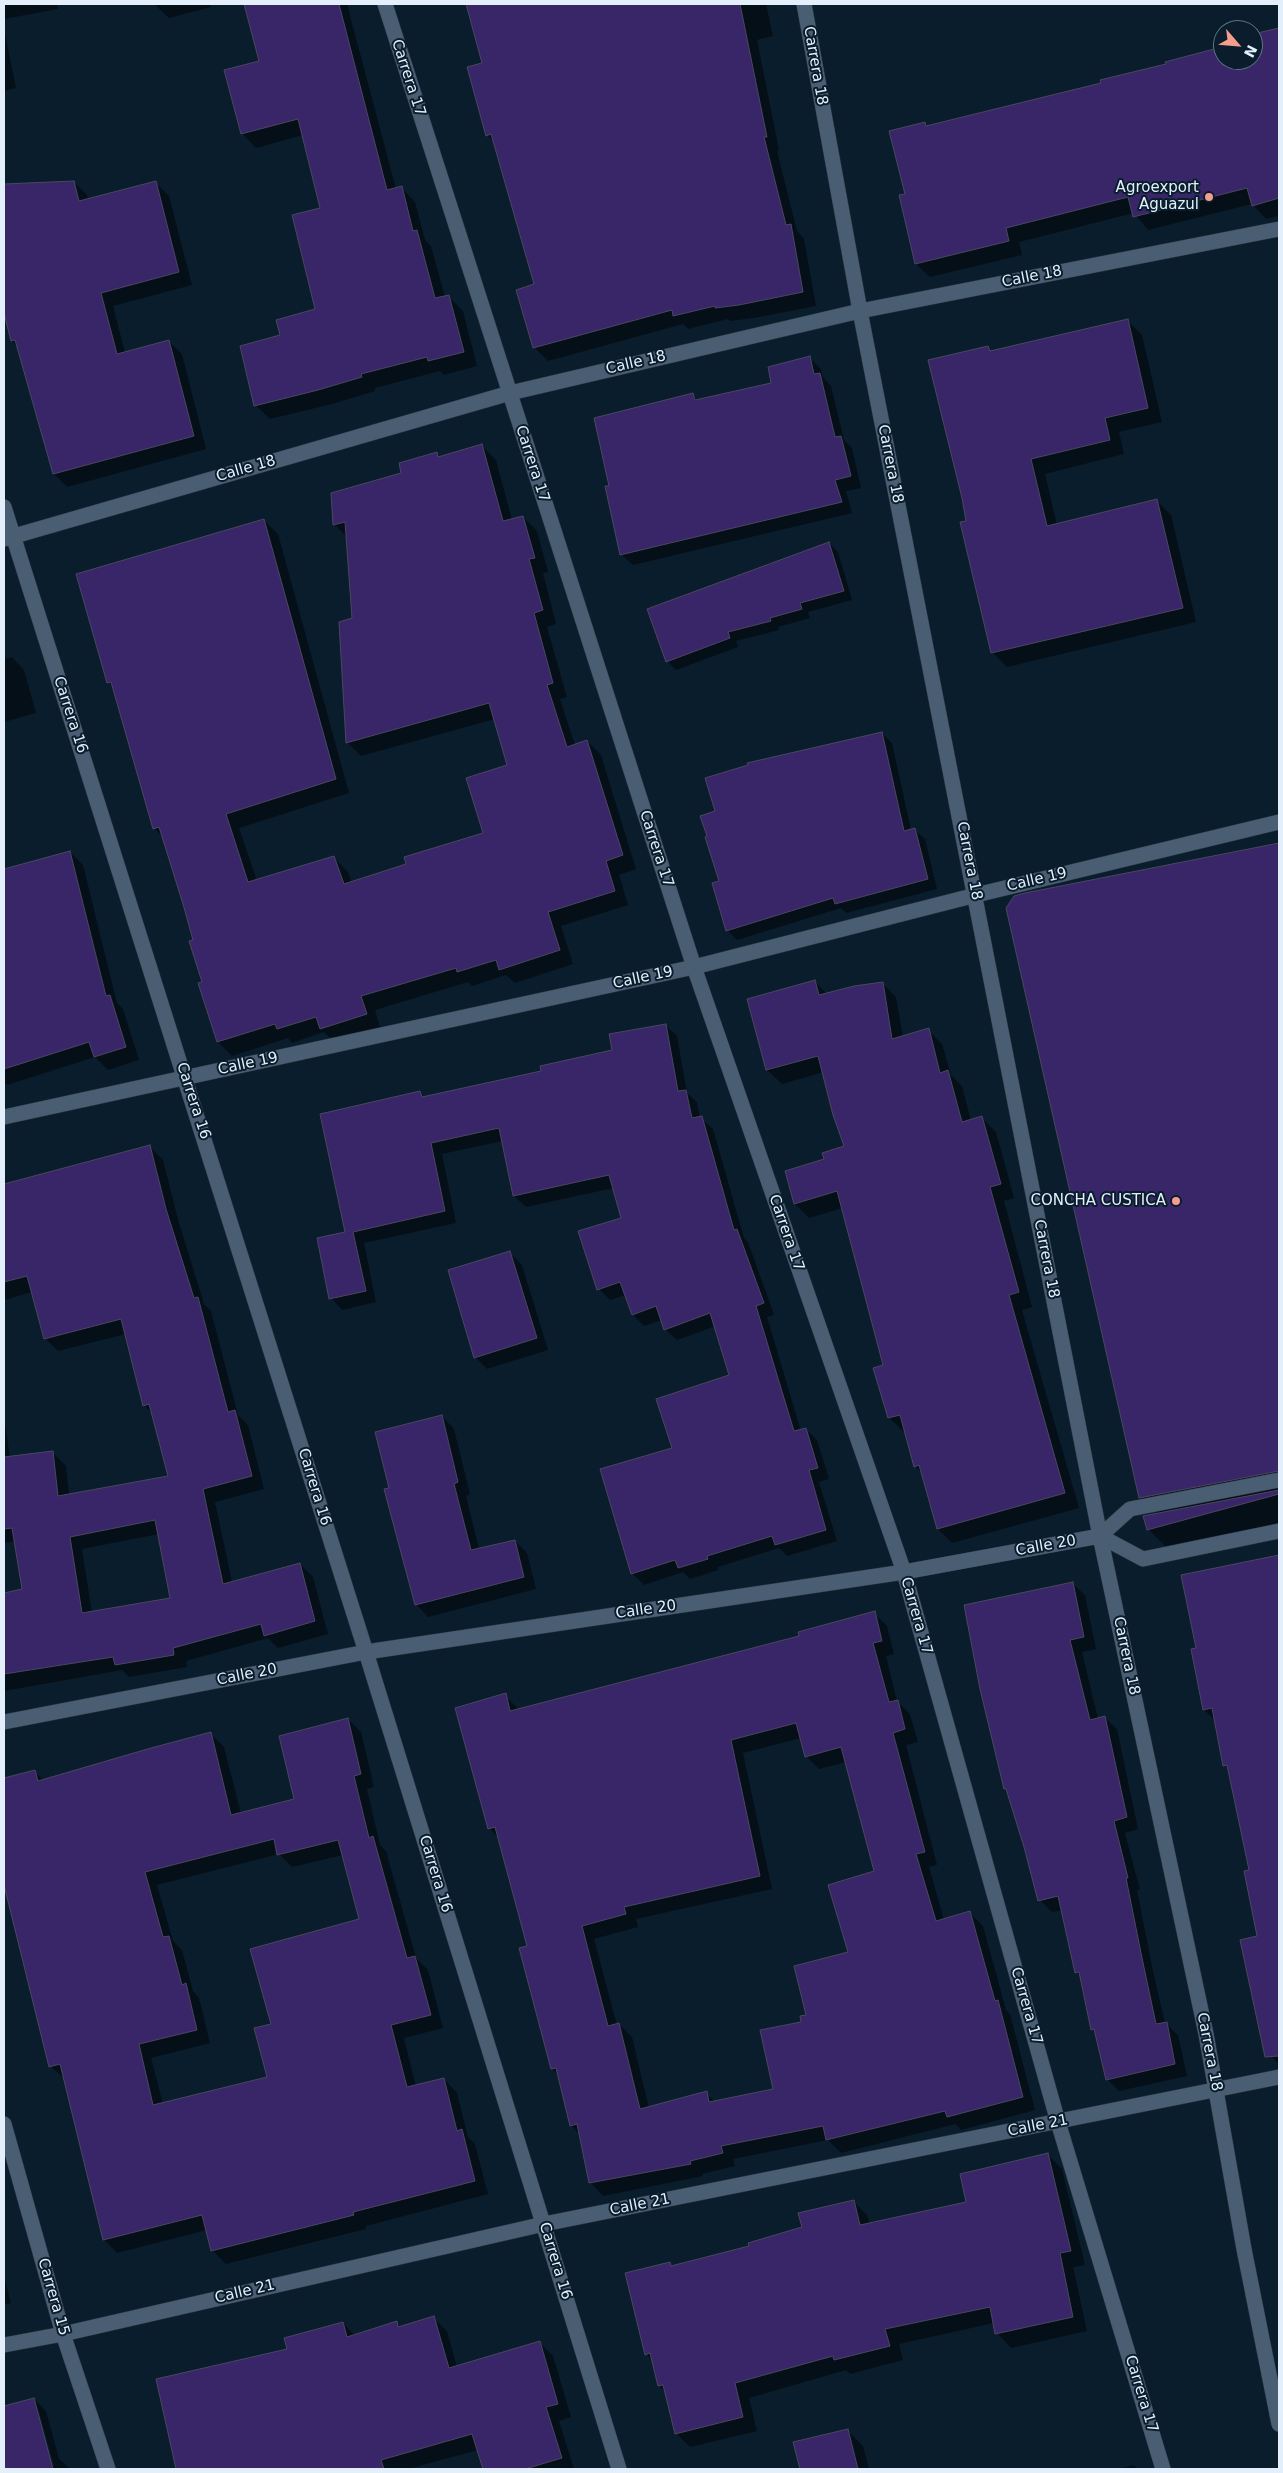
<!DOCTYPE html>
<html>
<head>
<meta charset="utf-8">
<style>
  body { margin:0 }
  #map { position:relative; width:1283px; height:2473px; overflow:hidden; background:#091d2d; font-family:"DejaVu Sans",sans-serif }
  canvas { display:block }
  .frame { position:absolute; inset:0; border:5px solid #e3f0fb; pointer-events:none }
  .north { position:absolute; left:1213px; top:20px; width:50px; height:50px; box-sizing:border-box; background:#091d2d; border:1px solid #60717f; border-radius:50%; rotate:117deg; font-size:14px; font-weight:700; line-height:20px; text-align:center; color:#e3f0fb }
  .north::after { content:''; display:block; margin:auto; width:18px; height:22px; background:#f59d8e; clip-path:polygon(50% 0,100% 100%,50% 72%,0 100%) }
</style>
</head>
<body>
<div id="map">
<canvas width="1283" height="2473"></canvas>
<div class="frame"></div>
<div class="north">N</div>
</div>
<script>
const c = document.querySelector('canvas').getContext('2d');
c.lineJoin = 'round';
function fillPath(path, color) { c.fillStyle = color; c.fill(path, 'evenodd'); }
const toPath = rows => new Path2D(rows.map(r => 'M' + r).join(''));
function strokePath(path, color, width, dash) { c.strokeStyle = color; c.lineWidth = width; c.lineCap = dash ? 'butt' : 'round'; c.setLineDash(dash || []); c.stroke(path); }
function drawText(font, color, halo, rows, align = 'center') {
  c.font = font + ' "DejaVu Sans",sans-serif'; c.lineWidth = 4; c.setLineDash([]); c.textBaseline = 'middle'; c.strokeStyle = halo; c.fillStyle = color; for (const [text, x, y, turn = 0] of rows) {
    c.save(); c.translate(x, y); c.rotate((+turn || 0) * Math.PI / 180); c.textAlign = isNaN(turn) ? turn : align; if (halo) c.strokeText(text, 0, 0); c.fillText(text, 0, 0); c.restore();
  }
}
const shadow = toPath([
  [4,4,57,4,58,9,4,19],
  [154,4,210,4,211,7,169,18],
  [245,4,347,4,396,189,401,187,415,202,425,240,431,246,445,297,448,296,463,311,477,366,444,375,440,371,375,388,375,391,332,404,270,419,255,405,281,336,317,310,322,209,303,135,256,148,242,133,261,61],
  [467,4,766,4,773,36,757,40,779,150,777,151,797,231,804,239,816,306,754,318,730,321,728,319,688,329,683,324,548,361,534,347,536,285,495,143,487,135,484,63],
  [4,29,16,88,4,91],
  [1279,29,1279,216,1266,219,1252,204,1148,230,1134,213,1019,242,1022,255,930,277,916,264,906,194,924,123,928,126,1103,84,1216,50,1215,47,1223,44,1223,60,1253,60,1253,36],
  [74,182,87,195,88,200,155,182,169,196,192,285,113,306,125,353,168,341,182,354,206,449,67,487,54,474,18,347,12,341,4,308,4,185],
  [1127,320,1142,335,1162,422,1119,432,1124,454,1045,474,1057,525,1157,501,1171,515,1196,622,1007,667,993,653,961,523,967,522,988,347,992,352],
  [809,358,821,369,823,377,831,386,844,440,852,448,861,488,846,491,852,513,633,565,621,554,611,487,693,395,698,400,773,384],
  [482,446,496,460,512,520,523,517,537,531,548,572,543,573,556,624,547,627,567,697,560,699,575,745,587,741,601,755,636,869,619,875,628,905,561,926,573,964,515,983,506,975,472,986,468,982,375,1010,380,1028,335,1043,324,1032,292,1043,288,1038,232,1056,218,1042,195,941,164,838,154,828,115,688,108,682,264,520,278,534,349,793,239,828,257,881,334,858,348,872,352,883,408,865,484,834,508,766,495,719,361,756,347,742,353,619,348,538,334,524,403,474,437,454,441,458],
  [829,543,838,552,852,600,808,612,810,618,778,627,779,630,736,641,738,647,676,670,667,661],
  [4,652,6,659,12,657,24,670,36,713,4,722],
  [882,734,892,743,911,830,915,830,925,839,937,889,846,913,841,908,737,940,727,930,721,882,709,836,716,811],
  [1279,844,1279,1523,1171,1552,1148,1529,1158,1514,1140,1497,1014,897],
  [70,852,83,865,117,1003,123,1009,139,1060,108,1070,95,1057,7,1085,4,1082,4,870],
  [814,981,827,994,882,983,896,997,903,1037,928,1030,942,1044,951,1075,962,1086,971,1121,982,1118,996,1132,1014,1198,1004,1201,1032,1307,1022,1310,1079,1508,952,1543,938,1529,923,1474,915,1466,905,1431,904,1432,889,1418,875,1369,885,1366,843,1208,809,1218,795,1204,826,1160,845,1147,824,1072,782,1084,767,1070,749,1000],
  [665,1025,677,1036,687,1093,697,1102,700,1118,713,1129,744,1238,748,1242,774,1315,767,1317,801,1431,806,1429,817,1440,829,1479,819,1482,837,1541,787,1556,779,1548,718,1567,718,1570,690,1579,683,1572,644,1585,632,1573,674,1449,731,1376,716,1326,677,1340,665,1329,662,1320,644,1326,633,1315,626,1295,610,1300,599,1289,622,1219,614,1188,526,1207,514,1196,503,1141,442,1154,456,1223,364,1243,376,1302,342,1310,331,1298,346,1233,420,1093,425,1098,542,1072,614,1051],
  [150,1147,163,1160,179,1223,204,1304,211,1311,238,1415,248,1425,264,1489,215,1502,232,1582,300,1564,313,1577,328,1634,278,1648,268,1638,186,1661,187,1667,129,1677,122,1670,4,1691,4,1594,24,1590,16,1541,4,1543,4,1416,10,1458,53,1453,66,1466,69,1495,169,1477,153,1414,144,1405,126,1334,58,1351,45,1338,32,1292,4,1300,4,1184],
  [159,1534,171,1599,92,1613,82,1549],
  [510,1253,522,1265,548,1350,487,1369,475,1357],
  [442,1416,454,1429,470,1494,466,1496,479,1549,515,1541,527,1553,536,1589,428,1617,416,1604,390,1489],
  [1279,1556,1279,2064,1264,2049,1258,1937,1250,1871,1230,1770,1225,1765,1216,1721,1204,1710,1198,1649,1182,1576],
  [1072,1583,1085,1595,1096,1649,1082,1652,1098,1719,1104,1717,1117,1729,1138,1829,1125,1833,1140,1890,1137,1890,1153,1971,1165,2023,1178,2035,1187,2076,1119,2091,1107,2079,1096,2034,1092,2029,1081,1977,1076,1972,1063,1910,1052,1912,1040,1900,1026,1847,1008,1792,1005,1789],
  [874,1613,887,1626,894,1654,886,1656,897,1701,910,1714,918,1742,906,1745,937,1865,929,1867,944,1920,970,1913,983,1926,1006,2010,1010,2014,1035,2110,961,2130,956,2124,841,2153,828,2140,733,2159,735,2166,702,2174,703,2176,603,2196,590,2182,580,2135,571,2125,559,2075,552,2069,521,1949,528,1947,499,1838,489,1828,505,1695,519,1710,800,1637],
  [801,1738,806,1756,819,1769,846,1762,875,1872,849,1953,803,2023,774,2090,715,2102,706,2093,649,2108,632,2037,619,2024,617,2025,594,1939,638,1927,636,1919,772,1889,743,1753],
  [348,1719,361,1732,374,1787,367,1789,380,1845,386,1851,416,1958,428,1970,443,2028,404,2038,416,2086,444,2079,457,2093,468,2137,475,2144,488,2194,366,2226,366,2229,226,2264,212,2250,207,2230,117,2253,104,2239,65,2079,50,2066,4,1879,4,1780,35,1772,44,1781,211,1734,224,1747,241,1814,296,1800],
  [279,1854,292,1867,343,1855,361,1920,272,2025,268,2078,163,2104,151,2058,210,2043,199,1998,193,1991,182,1950,173,1941,157,1885],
  [1048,2155,1062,2169,1085,2265,1073,2267,1087,2331,1011,2348,997,2333,994,2323,899,2344,903,2360,850,2374,846,2370,749,2398,757,2431,690,2447,676,2433,666,2392,659,2386,654,2362,646,2354,669,2263,673,2267,750,2247,803,2228,853,2201,867,2215,870,2224,968,2203],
  [4,2276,11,2303,4,2305],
  [433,2318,447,2331,457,2367,539,2342,553,2356,571,2417,559,2421,574,2469,484,2469,478,2450,408,2469,177,2468,288,2350,343,2323,355,2336,396,2323,401,2327],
  [34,2399,46,2411,59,2459,70,2469,4,2469,4,2407],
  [37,2412,39,2412,54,2466,51,2466],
  [847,2430,863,2446,869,2469,801,2469,794,2443],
  [1134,2465,1137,2469,1119,2469]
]);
const building = toPath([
  [244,4,339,4,387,190,402,186,413,231,417,230,435,298,449,295,464,352,428,361,427,357,361,374,362,377,318,390,254,406,240,346,280,335,276,320,315,309,292,215,320,208,298,119,241,134,224,70,259,61,244,4],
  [466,4,740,4,767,137,764,137,786,225,791,224,803,292,739,305,715,308,715,306,673,316,672,310,533,348,516,290,534,284,491,134,486,136,467,67,482,63,466,4],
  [1279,28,1279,198,1252,206,1247,188,1133,217,1128,197,1006,228,1009,241,915,264,899,195,905,194,889,131,925,122,926,126,1101,83,1100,80,1166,64,1165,62,1214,49,1213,46,1223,43,1223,60,1253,60,1253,34,1279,28],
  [74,181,79,201,156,181,179,272,101,293,117,354,169,340,194,436,53,474,15,340,11,341,4,313,4,184,74,181],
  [1128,319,1148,408,1105,418,1110,440,1031,459,1047,526,1157,499,1183,608,991,653,960,522,966,521,962,498,928,360,988,346,990,351,1128,319],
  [810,356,814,374,820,373,835,437,841,436,851,476,835,480,842,502,620,555,605,486,609,486,594,418,693,393,695,400,771,383,768,367,810,356],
  [482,444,503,521,523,516,535,558,529,559,543,610,534,613,553,683,547,685,567,747,587,740,623,855,606,861,615,891,548,912,560,950,499,970,496,960,457,972,456,968,361,996,367,1014,320,1029,316,1017,277,1029,275,1024,217,1042,198,983,202,982,189,941,193,940,183,904,159,827,153,829,111,682,107,683,76,574,264,519,336,779,226,814,248,882,334,856,344,884,406,864,404,857,483,833,466,778,507,765,489,703,346,743,339,622,352,618,345,522,333,525,331,493,401,473,399,463,437,452,438,457,482,444],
  [829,542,844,591,800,603,802,609,770,618,771,621,728,632,730,638,666,662,647,609,829,542],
  [882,732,904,831,915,828,928,879,835,904,833,898,726,931,712,883,719,881,705,837,707,836,700,816,715,811,705,778,748,765,747,763,882,732],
  [1279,843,1279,1471,1139,1498,1006,908,1014,896,1025,893,1279,843],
  [70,851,106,996,110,995,126,1047,94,1057,89,1042,4,1069,4,869,70,851],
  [815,980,819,995,854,986,883,982,892,1039,929,1028,940,1073,948,1070,962,1122,982,1116,1001,1184,990,1187,1019,1292,1009,1295,1065,1493,937,1529,919,1465,914,1467,900,1415,888,1418,873,1368,883,1365,837,1191,794,1204,785,1171,824,1159,822,1153,844,1146,833,1115,818,1056,766,1070,747,999,815,980],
  [666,1024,678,1091,686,1090,692,1118,702,1116,734,1230,737,1229,764,1303,756,1306,794,1431,806,1428,818,1468,809,1470,826,1530,775,1545,772,1536,707,1556,708,1559,678,1568,675,1560,631,1574,600,1469,672,1448,656,1399,729,1375,710,1313,664,1330,656,1306,632,1315,620,1282,597,1290,578,1231,621,1218,609,1175,513,1196,499,1128,431,1143,445,1211,353,1232,366,1291,329,1299,317,1238,345,1232,320,1114,420,1091,422,1097,541,1071,540,1066,612,1050,609,1034,666,1024],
  [150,1145,166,1209,194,1298,198,1297,228,1412,235,1410,252,1476,203,1489,223,1584,300,1563,315,1621,264,1636,261,1624,173,1648,174,1655,115,1665,113,1657,4,1674,4,1593,22,1589,12,1528,4,1529,4,1457,53,1451,58,1496,168,1476,149,1404,143,1406,121,1319,44,1339,27,1276,4,1282,4,1184,150,1145],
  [155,1520,170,1598,82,1613,70,1537,155,1520],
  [510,1251,537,1338,474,1358,448,1270,510,1251],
  [442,1415,458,1482,454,1484,471,1550,515,1540,524,1577,415,1605,384,1489,389,1488,375,1432,442,1415],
  [1279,1490,1279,1494,1147,1530,1143,1516,1279,1490],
  [1279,1555,1279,2056,1265,2057,1240,1940,1257,1936,1244,1871,1249,1870,1227,1765,1223,1766,1212,1708,1203,1710,1191,1649,1196,1648,1181,1575,1279,1555],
  [1073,1582,1084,1637,1070,1640,1090,1720,1105,1716,1127,1817,1114,1821,1128,1878,1126,1878,1142,1958,1156,2024,1167,2022,1175,2064,1106,2080,1094,2029,1091,2030,1079,1972,1075,1973,1058,1896,1038,1901,1024,1847,1006,1789,1004,1789,980,1689,964,1605,1073,1582],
  [875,1611,882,1641,873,1643,889,1702,898,1700,905,1729,893,1733,925,1852,916,1854,936,1921,970,1911,995,2001,998,2000,1023,2097,947,2117,945,2111,826,2140,823,2126,721,2146,723,2153,690,2161,691,2164,589,2183,577,2124,570,2126,556,2068,551,2069,519,1948,527,1946,495,1827,488,1829,455,1708,506,1693,510,1711,799,1636,798,1632,875,1611],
  [796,1723,805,1757,841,1747,874,1871,828,1885,848,1952,794,1966,806,2015,800,2016,801,2022,760,2030,773,2089,709,2102,707,2091,640,2109,619,2023,608,2026,582,1926,626,1914,624,1907,760,1876,731,1740,796,1723],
  [348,1718,361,1774,354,1776,369,1838,373,1836,407,1958,415,1956,431,2015,391,2025,407,2087,444,2078,457,2131,462,2129,475,2181,353,2212,354,2215,211,2251,202,2215,103,2240,60,2064,49,2067,4,1885,4,1778,35,1770,38,1781,151,1748,211,1732,231,1815,294,1799,279,1736,348,1718],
  [274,1839,277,1855,338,1840,359,1919,250,1949,271,2024,254,2028,267,2077,153,2105,139,2044,197,2030,186,1983,182,1985,169,1936,163,1937,145,1872,274,1839],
  [1048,2153,1071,2251,1060,2253,1073,2317,995,2334,990,2307,885,2329,890,2346,834,2360,833,2356,735,2383,743,2417,675,2434,663,2385,658,2386,650,2353,645,2355,625,2273,670,2262,671,2266,749,2246,748,2243,802,2227,798,2213,854,2200,860,2225,966,2202,960,2174,1048,2153],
  [434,2316,449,2368,540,2341,558,2404,546,2407,562,2458,525,2469,483,2469,472,2434,381,2460,384,2469,176,2469,156,2379,287,2349,284,2338,343,2322,347,2337,397,2321,398,2327,434,2316],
  [34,2398,53,2469,4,2469,4,2406,34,2398],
  [848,2429,858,2469,800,2469,793,2442,848,2429]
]);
const minor = toPath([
  [385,4,694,967,904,1572,1058,2122,1163,2469],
  [804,4,860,311,1100,1536,1206,2034,1244,2249,1279,2424],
  [4,507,366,1652,619,2469],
  [4,539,510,393,860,311,1279,229],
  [4,1117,694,967,976,895,1279,822],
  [1100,1536,1143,1559,1279,1531],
  [4,1722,366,1652,904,1572,1100,1536,1130,1509,1279,1480],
  [4,2124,63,2334,108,2469],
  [4,2345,63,2334,544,2224,1279,2077]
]);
const markers = [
  [1209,197,5,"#f59d8e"],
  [1176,1201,5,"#f59d8e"]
];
const streetNames = [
  ["Carrera 18",815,66,80],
  ["Carrera 17",408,78,72],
  ["Calle 18",1032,277,-11],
  ["Calle 18",636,363,-13],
  ["Carrera 17",532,464,72],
  ["Carrera 18",890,464,79],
  ["Calle 18",246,469,-16],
  ["Carrera 16",70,715,72],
  ["Carrera 17",656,849,72],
  ["Carrera 18",969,861,79],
  ["Calle 19",1037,880,-13],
  ["Calle 19",643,978,-12],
  ["Calle 19",248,1064,-12],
  ["Carrera 16",193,1101,72],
  ["Carrera 17",786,1233,71],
  ["Carrera 18",1046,1259,79],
  ["Carrera 16",314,1487,73],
  ["Calle 20",1046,1546,-10],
  ["Calle 20",646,1610,-8],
  ["Carrera 17",916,1616,74],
  ["Carrera 18",1126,1656,78],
  ["Calle 20",247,1675,-11],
  ["Carrera 16",435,1874,73],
  ["Carrera 17",1026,2006,74],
  ["Carrera 18",1209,2052,79],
  ["Calle 21",1038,2126,-11],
  ["Calle 21",640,2205,-11],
  ["Carrera 16",555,2261,73],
  ["Calle 21",245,2292,-13],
  ["Carrera 15",53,2297,74],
  ["Carrera 17",1141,2394,73]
];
const poiNames = [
  ["Agroexport",1199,188],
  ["Aguazul",1199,205],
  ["CONCHA CUSTICA",1166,1201]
];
fillPath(shadow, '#0007');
fillPath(building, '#392668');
strokePath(building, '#4b475f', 1);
strokePath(minor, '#2d3542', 16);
strokePath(minor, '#495e72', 15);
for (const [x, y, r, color] of markers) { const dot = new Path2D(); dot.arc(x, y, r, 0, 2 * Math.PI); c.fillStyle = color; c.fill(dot); strokePath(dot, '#091d2d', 2); }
drawText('15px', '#e3f0fb', '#091d2d', streetNames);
drawText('15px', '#e3f0fb', '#091d2d', poiNames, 'right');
</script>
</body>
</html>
